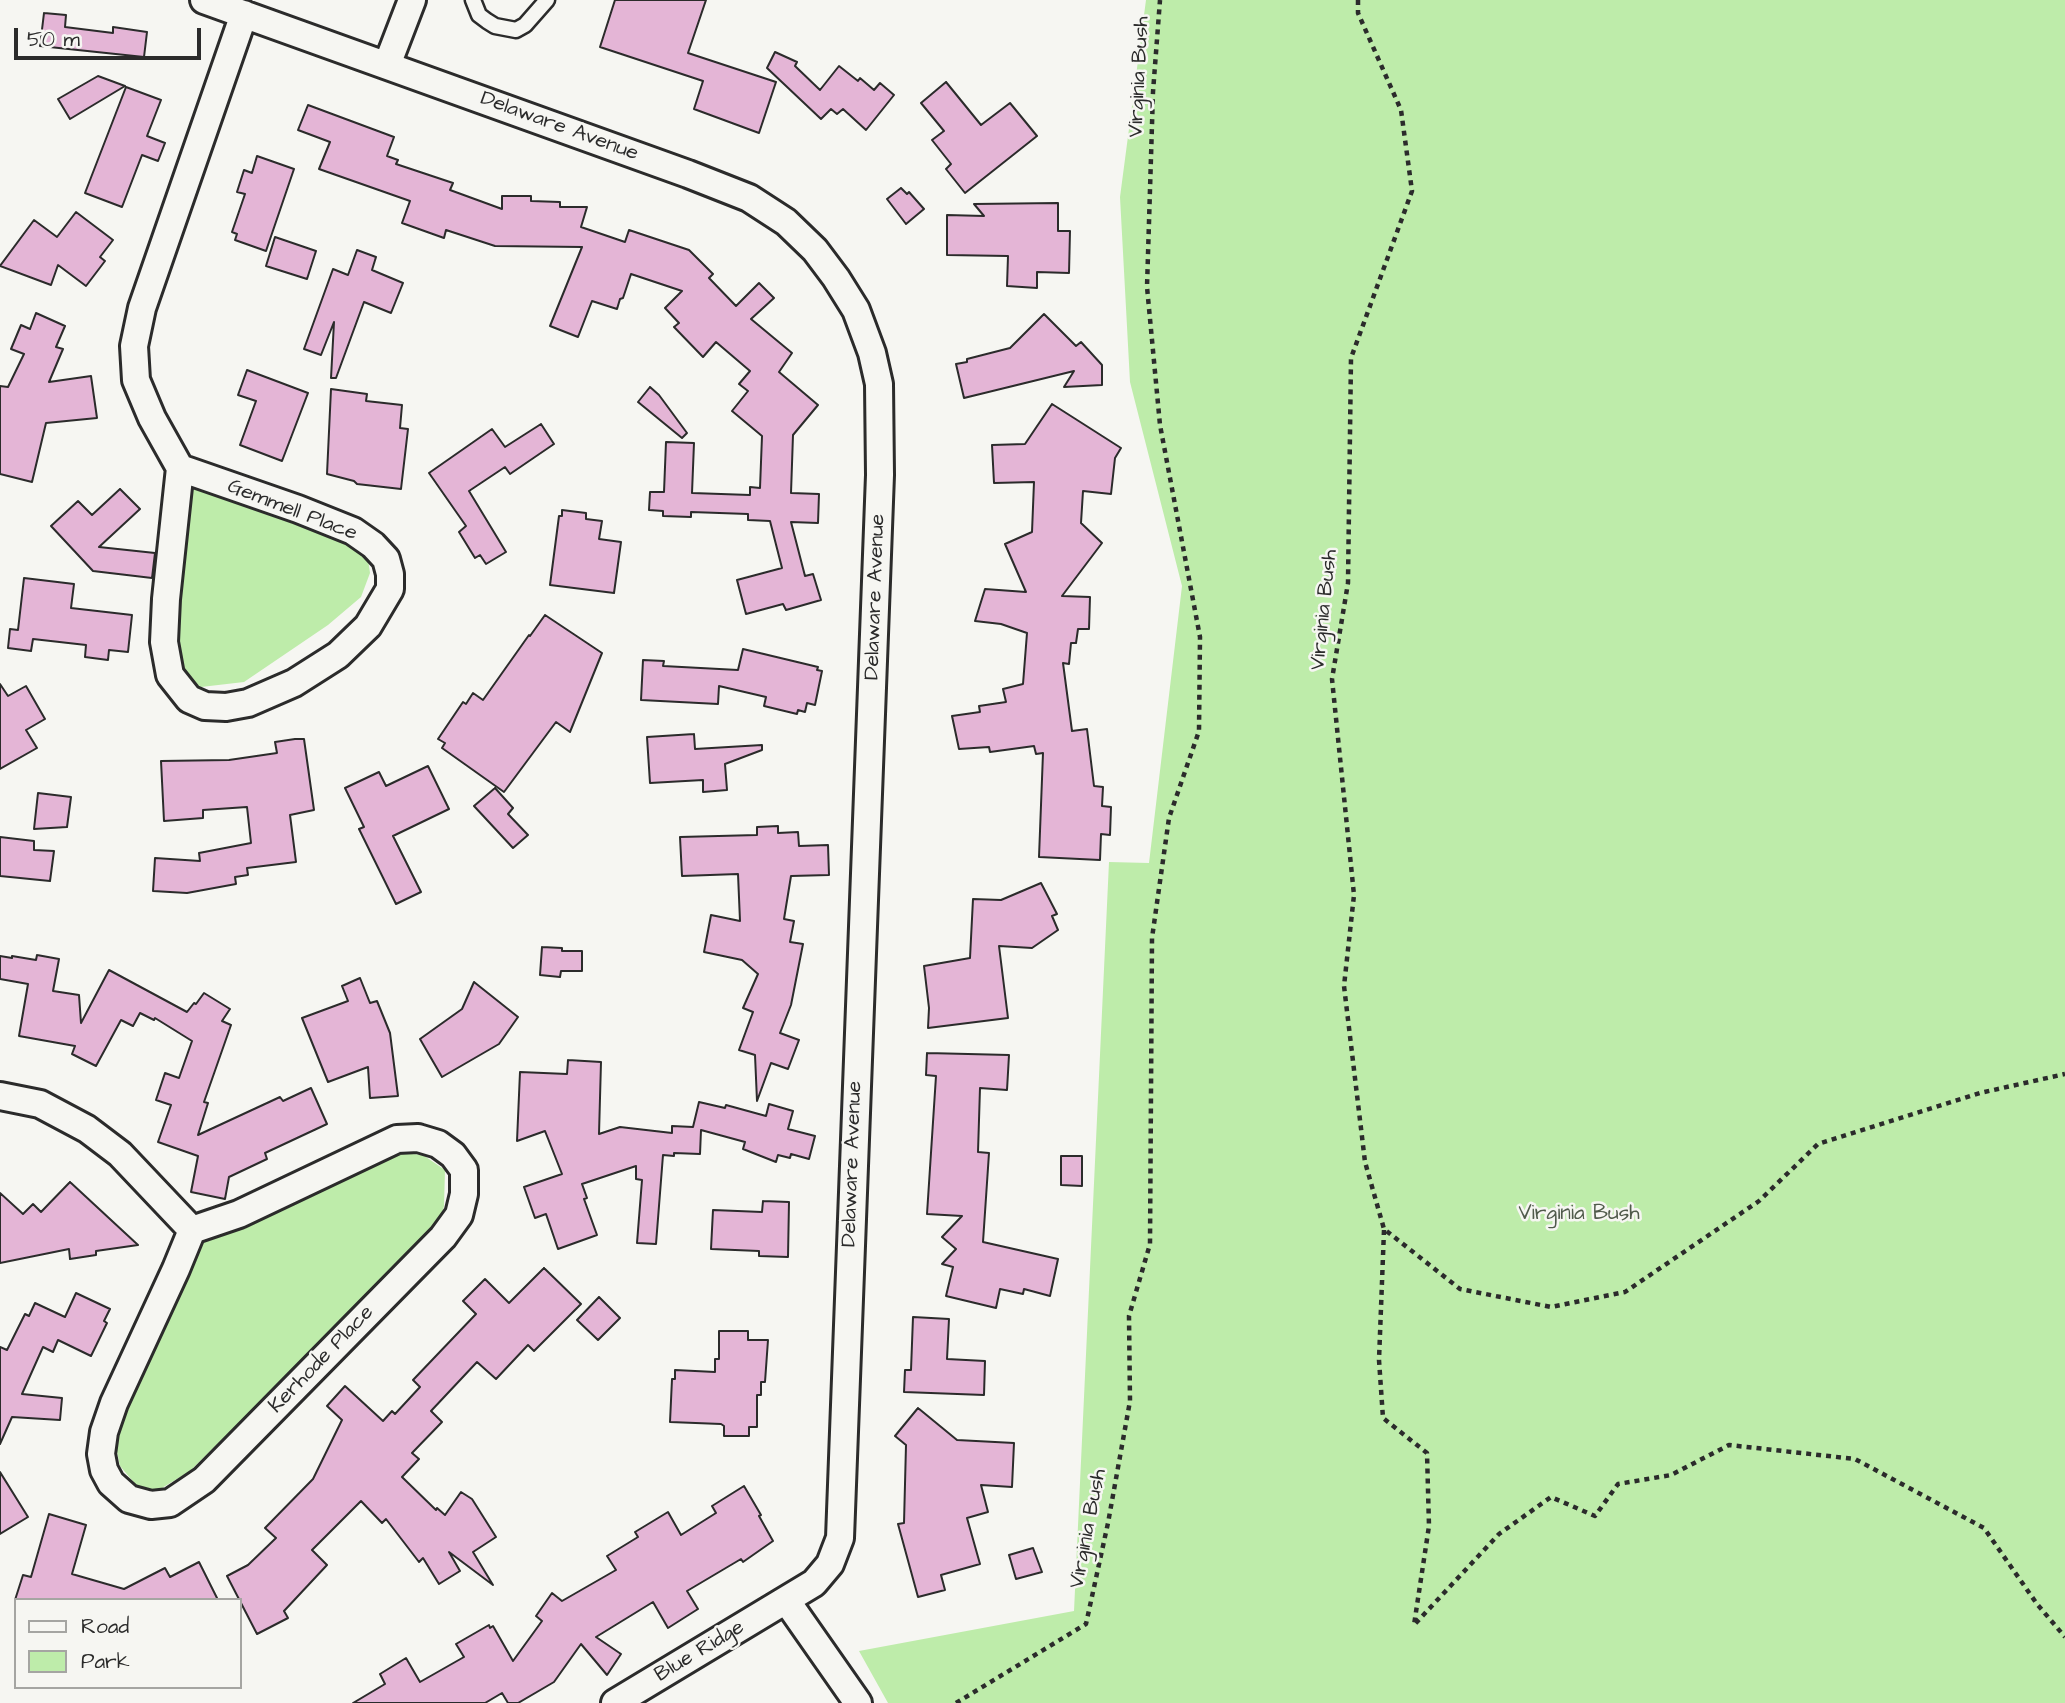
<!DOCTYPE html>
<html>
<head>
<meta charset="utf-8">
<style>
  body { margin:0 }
  #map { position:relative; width:2065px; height:1703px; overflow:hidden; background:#f6f6f2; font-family:"Architects Daughter",sans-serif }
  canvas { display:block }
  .legend { position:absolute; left:14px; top:1598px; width:228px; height:91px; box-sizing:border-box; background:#f6f6f2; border:2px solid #a5a5a2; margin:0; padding:9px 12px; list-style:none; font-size:21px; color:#2b2b2b }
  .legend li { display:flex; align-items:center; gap:14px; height:35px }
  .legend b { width:35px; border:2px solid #a5a5a2 }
  .scale { position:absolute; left:14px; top:28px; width:187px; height:32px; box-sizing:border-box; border:4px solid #2b2b2b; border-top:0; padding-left:9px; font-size:21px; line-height:24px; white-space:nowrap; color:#2b2b2b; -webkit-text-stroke:5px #f6f6f2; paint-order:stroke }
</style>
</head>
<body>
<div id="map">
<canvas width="2065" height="1703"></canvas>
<ul class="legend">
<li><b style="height:9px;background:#f6f6f2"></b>Road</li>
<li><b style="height:19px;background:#beecaa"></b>Park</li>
</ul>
<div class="scale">50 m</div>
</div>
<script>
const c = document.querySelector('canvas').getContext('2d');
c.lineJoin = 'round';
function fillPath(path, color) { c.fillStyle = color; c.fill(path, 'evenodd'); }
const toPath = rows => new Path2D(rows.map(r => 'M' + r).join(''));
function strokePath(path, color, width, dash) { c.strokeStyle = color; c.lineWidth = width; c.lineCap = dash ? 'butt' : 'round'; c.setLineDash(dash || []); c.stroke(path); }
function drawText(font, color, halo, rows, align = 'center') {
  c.font = font + ' "Architects Daughter",sans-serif'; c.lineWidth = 5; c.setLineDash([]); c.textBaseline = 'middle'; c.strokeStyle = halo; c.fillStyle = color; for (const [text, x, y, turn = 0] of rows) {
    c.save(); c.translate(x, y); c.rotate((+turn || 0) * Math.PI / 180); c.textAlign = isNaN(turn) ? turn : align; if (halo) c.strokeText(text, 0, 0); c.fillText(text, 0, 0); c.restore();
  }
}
const green = toPath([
  [1146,0,2065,0,2065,1703,888,1703,859,1651,1074,1611,1109,862,1149,863,1182,586,1130,382,1120,197],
  [183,479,338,529,367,552,370,573,361,597,328,625,244,682,201,687,168,669],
  [390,1152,423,1155,445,1170,444,1206,439,1226,190,1471,157,1491,136,1485,120,1466,113,1433,199,1238]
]);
const building = toPath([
  [615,0,706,0,688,53,776,82,759,133,694,109,703,81,600,47,615,0],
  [44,13,66,15,65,27,113,33,113,27,147,32,144,57,40,46,44,13],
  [775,52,797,62,795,66,820,90,839,66,858,81,860,78,874,90,880,83,894,95,866,130,843,109,837,114,831,109,821,119,767,68,775,52],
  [98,76,125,86,70,119,58,99,98,76],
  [946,82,981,125,1010,103,1037,136,965,193,946,169,951,164,932,140,944,131,921,103,946,82],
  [126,87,161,100,147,136,165,143,158,161,142,155,122,207,85,193,126,87],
  [308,105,394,137,387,156,398,160,396,164,453,183,450,190,502,209,502,196,531,196,531,201,560,202,560,207,587,207,581,227,625,242,629,230,689,250,713,274,709,278,736,306,759,283,774,298,751,319,792,353,779,372,818,405,793,435,791,493,819,494,818,523,791,522,805,576,813,574,821,600,786,610,783,604,746,614,737,580,782,568,770,521,748,520,748,514,691,512,691,517,663,516,663,511,649,510,650,492,664,492,666,442,694,443,692,493,750,495,750,487,760,488,762,436,732,411,748,391,739,384,750,371,716,342,703,357,674,327,679,323,665,308,682,291,631,274,623,298,620,299,617,309,592,301,578,337,550,326,582,247,495,246,446,230,444,238,402,223,410,201,319,169,330,142,298,130,308,105],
  [257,156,294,169,266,251,235,240,237,234,232,232,245,194,237,192,244,170,252,173,257,156],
  [901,188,907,194,909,192,924,209,906,224,887,199,901,188],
  [1058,203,1058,231,1070,231,1069,273,1037,272,1037,288,1007,286,1008,256,947,255,947,215,984,216,974,204,1058,203],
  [76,212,113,240,100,257,105,261,86,286,58,265,51,285,0,266,34,220,57,237,76,212],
  [275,237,316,251,307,279,266,266,275,237],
  [357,250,376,257,372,270,403,283,391,313,364,302,336,378,331,378,334,322,321,355,304,349,333,269,348,275,357,250],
  [36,313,65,326,56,347,63,349,49,382,91,376,97,418,46,423,32,482,0,474,0,386,8,387,24,354,11,349,21,325,30,329,36,313],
  [1044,314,1076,346,1081,342,1102,365,1102,385,1064,387,1074,371,964,398,956,364,967,362,967,359,1010,348,1044,314],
  [247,370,308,393,282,461,240,445,256,401,238,395,247,370],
  [650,387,659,395,687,433,682,438,638,402,650,387],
  [331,389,367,394,366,401,402,405,400,428,408,429,401,489,357,484,354,481,327,474,331,389],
  [1052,404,1121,448,1115,458,1111,494,1083,491,1081,523,1102,543,1062,596,1090,597,1089,629,1078,629,1076,643,1071,643,1069,664,1063,663,1072,731,1087,729,1094,786,1103,787,1102,806,1111,807,1110,835,1101,834,1100,860,1039,857,1043,753,1036,754,1034,746,990,752,989,747,959,749,952,716,980,712,979,706,1006,702,1003,689,1023,684,1027,633,1001,624,975,621,985,589,1026,592,1005,544,1032,532,1034,482,994,483,992,445,1025,444,1052,404],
  [541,424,554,444,510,474,505,467,469,491,506,552,486,564,480,555,475,558,459,532,466,526,429,473,492,429,505,447,541,424],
  [120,489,140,509,99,547,155,553,152,578,93,571,51,526,78,501,92,515,120,489],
  [562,510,586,513,586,519,602,521,599,539,621,542,614,593,550,585,559,516,562,516,562,510],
  [24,578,74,584,71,608,132,615,128,652,109,650,108,660,85,657,86,645,33,639,31,651,8,648,10,629,18,630,24,578],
  [545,615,602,653,570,732,556,722,504,792,442,748,445,743,438,739,463,702,466,704,473,693,483,700,529,635,530,636,545,615],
  [743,649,818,667,817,670,822,671,815,705,807,703,805,712,798,710,797,714,764,706,766,697,719,686,718,704,641,700,643,660,664,661,663,666,738,670,743,649],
  [0,684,8,696,26,686,45,719,26,730,37,748,0,769,0,684],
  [694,734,695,749,762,745,762,750,725,764,727,790,703,792,703,780,650,783,647,737,694,734],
  [295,739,304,739,314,810,290,815,296,862,247,868,248,875,235,877,236,884,187,893,153,891,155,858,200,861,199,853,251,843,247,807,203,810,203,818,164,821,161,761,229,760,277,753,275,742,295,739],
  [428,766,449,809,393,836,421,892,396,904,359,829,364,827,345,788,379,772,386,786,428,766],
  [495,788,513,808,508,814,528,835,513,848,474,806,495,788],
  [38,793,71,797,67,827,34,829,38,793],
  [778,826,778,833,798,832,799,846,828,845,829,875,791,876,784,919,794,921,790,942,803,944,791,1005,780,1033,799,1040,788,1069,771,1063,757,1101,755,1055,739,1050,753,1012,743,1008,758,974,742,960,704,952,711,915,740,921,738,874,682,876,680,837,757,835,757,827,778,826],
  [0,837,34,841,34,850,54,851,50,881,0,876,0,837],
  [1041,883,1057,914,1052,916,1058,930,1032,948,999,946,1008,1018,928,1028,929,1008,924,966,970,958,973,899,1001,900,1041,883],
  [542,947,562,948,562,951,582,951,582,971,561,971,560,977,540,975,542,947],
  [37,955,59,959,53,991,79,995,81,1023,109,970,187,1012,194,1003,196,1004,204,993,230,1009,222,1021,231,1025,204,1102,208,1103,198,1135,280,1097,283,1101,311,1088,327,1124,265,1153,267,1159,229,1177,225,1199,191,1192,198,1156,158,1142,171,1105,156,1100,165,1073,179,1078,192,1041,155,1018,154,1020,140,1013,133,1026,121,1020,96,1066,72,1054,75,1046,19,1036,28,984,0,979,0,956,12,958,12,956,36,960,37,955],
  [360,978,370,1003,377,1001,390,1033,398,1096,370,1098,368,1067,328,1082,302,1018,348,1001,342,986,360,978],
  [474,982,518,1017,499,1044,442,1077,420,1039,462,1009,474,982],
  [927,1053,1009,1055,1007,1090,980,1088,978,1152,989,1153,983,1242,1058,1259,1050,1296,1024,1289,1023,1294,1000,1289,996,1308,946,1296,953,1267,942,1264,956,1249,942,1237,962,1216,927,1214,936,1076,926,1075,927,1053],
  [568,1060,601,1062,599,1134,620,1127,672,1133,672,1126,693,1127,699,1102,725,1108,726,1105,766,1116,769,1104,793,1111,788,1129,815,1136,809,1159,791,1154,790,1158,778,1155,776,1162,743,1149,745,1142,701,1130,700,1154,674,1153,674,1156,663,1155,656,1244,637,1243,642,1180,636,1179,636,1166,582,1184,587,1198,584,1199,597,1235,558,1249,546,1214,535,1218,524,1187,562,1174,545,1131,517,1141,520,1072,567,1074,568,1060],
  [1061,1156,1082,1156,1082,1186,1061,1185,1061,1156],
  [70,1182,138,1245,96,1251,96,1255,70,1259,69,1249,0,1263,0,1193,23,1214,33,1204,41,1212,70,1182],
  [763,1201,789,1202,788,1257,759,1256,759,1251,711,1249,713,1210,762,1212,763,1201],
  [544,1268,581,1304,534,1351,528,1345,496,1379,477,1362,431,1411,442,1422,412,1453,419,1459,402,1477,436,1510,437,1508,445,1515,461,1492,472,1499,496,1537,473,1552,493,1585,449,1552,460,1571,439,1584,423,1558,419,1562,386,1519,382,1523,361,1501,312,1550,327,1565,284,1611,288,1618,257,1634,227,1576,248,1565,276,1538,265,1528,313,1479,342,1420,327,1406,345,1386,383,1421,392,1411,395,1414,420,1387,413,1380,476,1314,463,1301,485,1279,509,1303,544,1268],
  [76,1293,110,1309,104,1321,107,1323,91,1356,58,1340,53,1352,43,1347,22,1394,62,1398,60,1420,12,1417,0,1444,0,1347,7,1350,25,1314,29,1316,35,1303,65,1317,76,1293],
  [599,1297,620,1318,598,1340,577,1320,599,1297],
  [913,1317,949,1319,947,1359,985,1361,984,1395,904,1392,905,1370,911,1370,913,1317],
  [719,1331,748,1331,748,1340,768,1340,765,1382,761,1382,761,1395,757,1395,757,1427,749,1427,749,1436,724,1436,724,1426,721,1424,670,1422,672,1379,675,1379,675,1370,715,1372,715,1359,719,1359,719,1331],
  [918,1408,957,1440,1014,1443,1012,1487,981,1485,988,1512,967,1518,980,1564,941,1575,945,1590,918,1597,898,1524,904,1523,906,1445,895,1436,918,1408],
  [0,1472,28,1517,0,1534,0,1472],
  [744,1486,761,1515,759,1516,773,1541,743,1562,741,1559,687,1591,698,1609,668,1628,653,1602,596,1637,621,1654,607,1675,581,1644,554,1682,518,1703,508,1703,502,1693,485,1703,353,1703,385,1684,380,1674,406,1658,420,1682,464,1657,456,1644,489,1625,490,1628,493,1626,513,1661,542,1621,536,1616,552,1593,562,1601,616,1570,607,1556,638,1537,635,1532,668,1512,681,1535,716,1513,712,1506,744,1486],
  [49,1514,86,1525,72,1574,124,1589,165,1568,170,1577,199,1562,218,1600,15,1600,23,1575,31,1577,49,1514],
  [1033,1548,1042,1572,1016,1579,1009,1555,1033,1548]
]);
const path = toPath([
  [1358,0,1358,13,1401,110,1412,191,1351,358,1348,583,1332,679,1354,895,1344,986,1365,1162,1384,1229,1460,1289,1551,1307,1625,1292,1759,1201,1818,1144,1980,1093,2065,1074],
  [1384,1230,1379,1360,1383,1418,1427,1453,1429,1526,1414,1625,1499,1534,1551,1497,1595,1516,1618,1484,1671,1475,1729,1445,1855,1459,1984,1528,2037,1604,2065,1637],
  [956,1703,1086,1624,1108,1523,1130,1401,1129,1316,1150,1244,1152,938,1169,818,1199,731,1200,637,1160,425,1147,287,1153,92,1160,0]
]);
const service = toPath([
  [473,0,479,15,487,21,495,26,516,30,525,25,547,0]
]);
const minor = toPath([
  [204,0,688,174,749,198,786,222,815,250,836,278,856,310,872,353,879,384,880,475,840,1538,830,1564,814,1583,615,1703],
  [387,65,412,0],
  [180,468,298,509,353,531,373,545,386,559,390,574,390,589,368,626,338,655,294,683,248,703,226,707,205,706,189,699,170,675,164,642,166,599,180,468,152,418,136,380,134,346,142,308,244,14],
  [0,1096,40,1104,87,1129,120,1154,192,1230],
  [418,1138,438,1144,453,1155,464,1170,464,1194,459,1215,443,1237,204,1480,170,1503,151,1505,129,1499,111,1483,104,1470,101,1454,104,1432,114,1403,176,1269,192,1230,239,1214,397,1139,418,1138],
  [786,1600,858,1703]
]);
const streetNames = [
  ["Virginia Bush",1140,77,-87],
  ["Delaware Avenue",559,127,20],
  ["Gemmell Place",292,511,21],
  ["Delaware Avenue",876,597,-88],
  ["Virginia Bush",1325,610,-84],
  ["Delaware Avenue",853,1164,-88],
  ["Kerhode Place",322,1360,-46],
  ["Virginia Bush",1089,1529,-79],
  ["Blue Ridge",700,1652,-31]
];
const parkNames = [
  ["Virginia Bush",1579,1215]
];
fillPath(green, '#beecaa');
fillPath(building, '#e4b5d6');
strokePath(building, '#2b2b2b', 2);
strokePath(service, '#2b2b2b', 19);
strokePath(minor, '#2b2b2b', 32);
strokePath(path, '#2b2b2b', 4.5, [5, 5]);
strokePath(service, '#f6f6f2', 14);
strokePath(minor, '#f6f6f2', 26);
drawText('21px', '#2b2b2b', '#f6f6f2', streetNames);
drawText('21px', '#505b4b', '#f6f6f2', parkNames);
</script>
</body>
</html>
